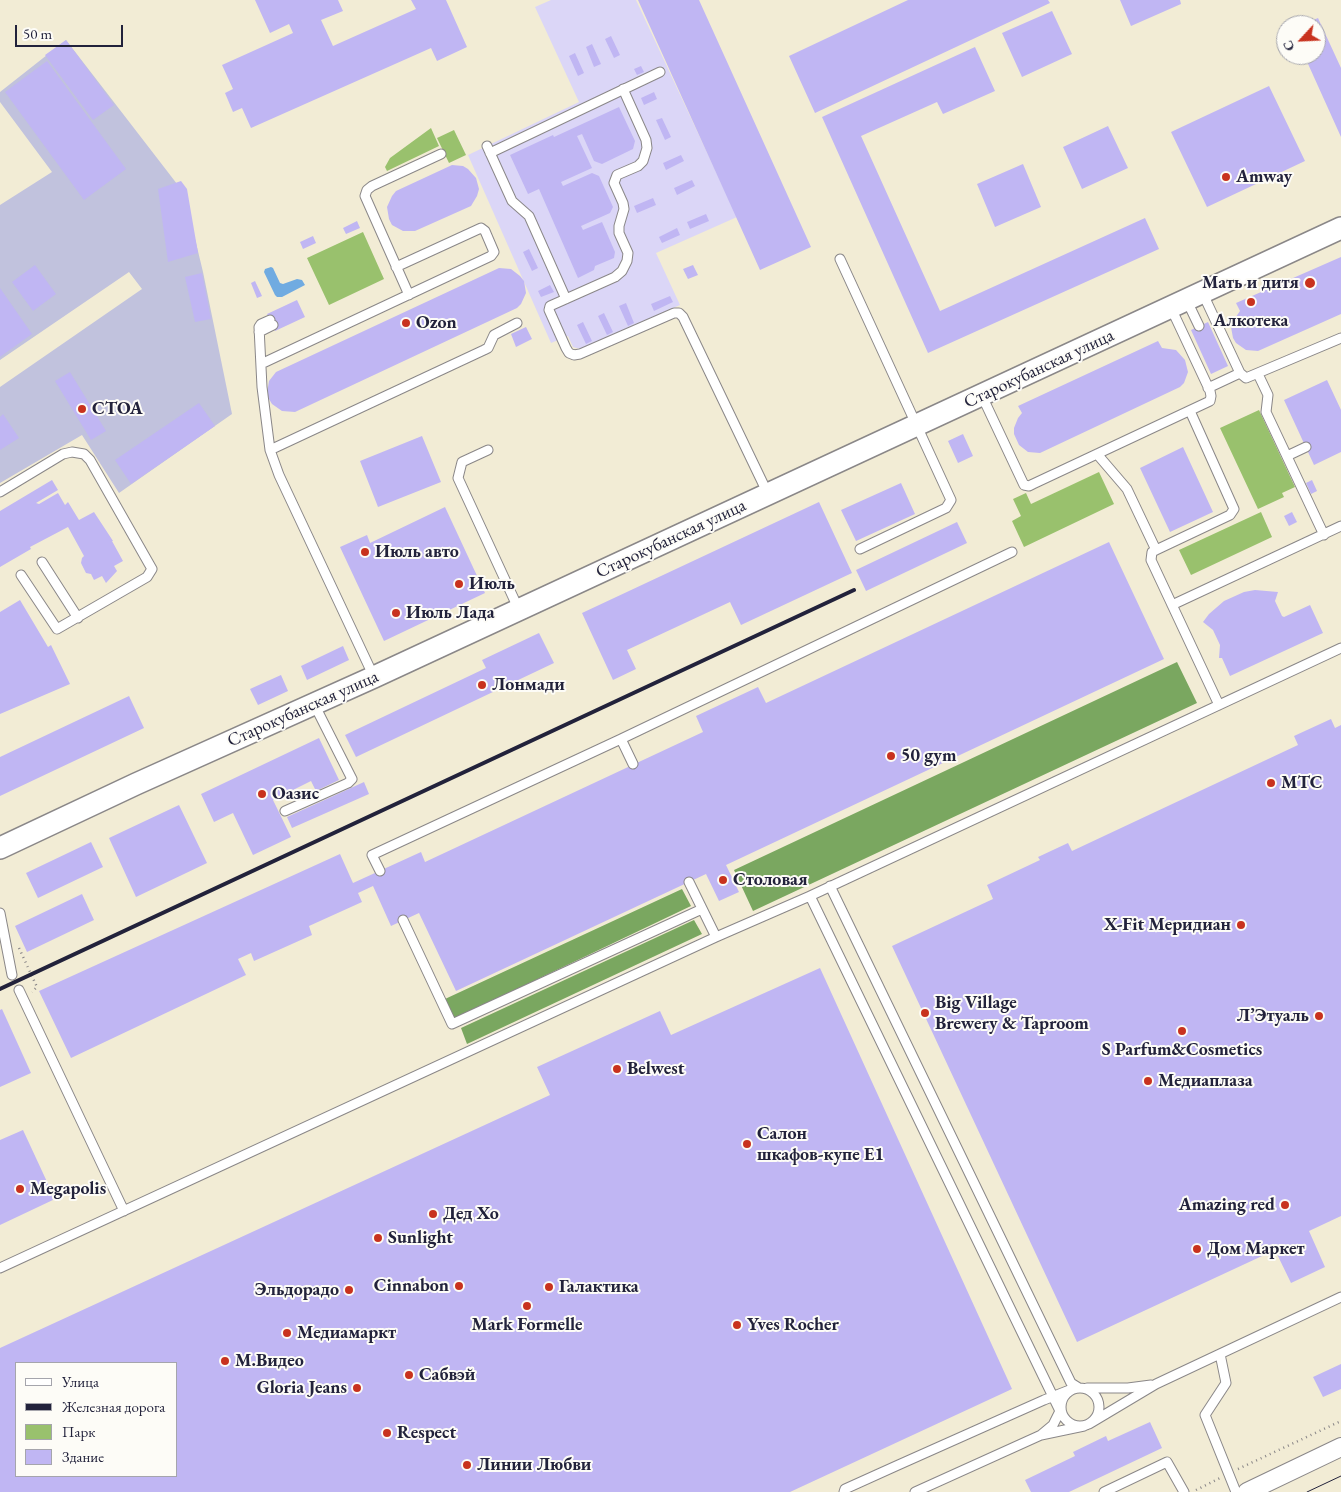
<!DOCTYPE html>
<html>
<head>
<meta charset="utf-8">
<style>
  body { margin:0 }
  #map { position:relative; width:1341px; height:1492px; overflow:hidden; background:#f2ecd5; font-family:"EB Garamond",serif }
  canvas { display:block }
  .legend { position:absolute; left:15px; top:1362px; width:162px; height:115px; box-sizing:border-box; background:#fdfcf7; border:1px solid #a5a5ac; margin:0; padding:6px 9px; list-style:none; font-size:15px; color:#22223b }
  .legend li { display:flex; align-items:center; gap:10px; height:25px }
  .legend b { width:25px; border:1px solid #a5a5ac }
  .north { position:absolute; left:1276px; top:15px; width:50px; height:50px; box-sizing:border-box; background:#fdfcf7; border:1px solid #a5a5ac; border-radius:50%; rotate:245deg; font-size:14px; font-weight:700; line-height:20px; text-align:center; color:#22223b }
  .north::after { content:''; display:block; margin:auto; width:18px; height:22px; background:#c8321e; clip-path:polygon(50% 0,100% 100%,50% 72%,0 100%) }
  .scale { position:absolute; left:15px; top:25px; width:108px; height:22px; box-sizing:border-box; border:2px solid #22223b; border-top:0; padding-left:6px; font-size:15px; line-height:18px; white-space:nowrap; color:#22223b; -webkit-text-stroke:4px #fdfcf7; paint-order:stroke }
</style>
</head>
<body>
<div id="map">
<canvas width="1341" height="1492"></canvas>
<ul class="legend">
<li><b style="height:6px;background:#fff"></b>Улица</li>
<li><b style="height:6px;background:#22223b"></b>Железная дорога</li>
<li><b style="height:14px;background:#99c16d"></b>Парк</li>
<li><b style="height:14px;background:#c0b6f3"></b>Здание</li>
</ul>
<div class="north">С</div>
<div class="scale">50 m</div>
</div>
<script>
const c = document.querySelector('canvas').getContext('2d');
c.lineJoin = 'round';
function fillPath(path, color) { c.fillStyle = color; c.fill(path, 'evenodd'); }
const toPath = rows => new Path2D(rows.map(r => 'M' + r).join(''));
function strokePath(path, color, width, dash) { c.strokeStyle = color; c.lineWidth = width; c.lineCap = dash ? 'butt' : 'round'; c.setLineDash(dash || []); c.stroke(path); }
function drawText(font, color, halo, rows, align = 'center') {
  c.font = font + ' "EB Garamond",serif'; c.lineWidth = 4; c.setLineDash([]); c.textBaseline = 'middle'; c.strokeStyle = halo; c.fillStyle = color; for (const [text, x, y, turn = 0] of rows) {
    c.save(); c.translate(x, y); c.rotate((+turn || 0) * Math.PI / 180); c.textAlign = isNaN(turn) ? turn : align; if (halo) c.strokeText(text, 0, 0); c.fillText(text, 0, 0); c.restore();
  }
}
const built = toPath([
  [551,0,636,0,737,217,656,253,680,305,580,349,573,347,568,336,551,343,468,155,579,102,535,7]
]);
const industrial = toPath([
  [66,40,184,193,203,272,232,414,119,493,82,435,0,483,0,387,142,289,129,272,0,360,0,205,52,172,0,102,0,92]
]);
const green = toPath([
  [431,128,439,146,387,171,385,167,390,158],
  [454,130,466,155,449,163,437,138],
  [363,232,384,279,329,305,307,258],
  [1259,410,1295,487,1282,493,1284,497,1258,509,1220,428],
  [1099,472,1114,504,1024,547,1012,521,1021,516,1013,499,1026,493,1031,504],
  [1261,512,1272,537,1191,575,1179,550]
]);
const forest = toPath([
  [1177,662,1197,703,753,911,734,870],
  [682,889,691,906,454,1019,445,999],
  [694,920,702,934,467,1044,461,1028]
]);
const water = toPath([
  [271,267,273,268,280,283,283,284,297,279,302,280,305,285,282,297,277,297,275,295,264,272,265,269]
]);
const building = toPath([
  [255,0,338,0,343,11,321,20,333,46,416,9,411,0,446,0,467,47,437,61,431,48,251,128,242,108,233,112,225,93,233,89,222,65,293,33,289,24,270,33],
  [638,0,699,0,811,247,760,270],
  [908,0,1048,0,1050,3,815,113,789,56],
  [1120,0,1180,0,1181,4,1131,26],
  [1052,11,1072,54,1022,77,1002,33],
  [1318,18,1341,68,1341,137,1304,55,1316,55,1316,25,1302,25],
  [611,36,620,55,614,58,605,39],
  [66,40,114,105,93,120,45,55],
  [592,44,601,64,594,67,586,47],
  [975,47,995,91,943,114,937,102,861,136,940,311,1145,218,1159,249,928,353,822,117],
  [575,53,584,73,578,76,569,56],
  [47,61,126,169,84,200,5,92],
  [641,66,644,72,637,75,634,69],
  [1269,86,1305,161,1207,207,1171,132],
  [654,92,657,99,644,105,641,98],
  [619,107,635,141,633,149,602,164,594,161,582,134,577,136,592,168,561,182,563,186,592,173,599,176,613,207,610,213,581,226,583,230,602,222,615,252,614,258,595,266,594,270,578,278,539,189,528,194,510,155,553,135,554,137],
  [662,118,671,137,665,140,656,120],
  [1108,126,1128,168,1082,189,1063,147],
  [681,155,684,161,666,170,663,163],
  [1023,164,1041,207,995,227,977,184],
  [452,165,463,166,468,169,476,178,479,189,477,196,471,206,415,231,403,231,392,225,389,219,387,207,392,196,396,191],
  [692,180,695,186,677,195,674,188],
  [181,181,187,189,198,253,168,262,158,189],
  [653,198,656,205,637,213,634,206],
  [706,214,709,221,690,229,687,222],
  [357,221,360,228,346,234,343,228],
  [677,228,680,235,662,243,659,237],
  [313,236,316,243,303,249,300,242],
  [529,249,538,268,532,271,523,252],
  [1341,257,1341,314,1258,351,1246,350,1236,343,1233,338,1231,327,1233,321,1240,311,1236,303],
  [35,265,56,294,33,311,12,282],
  [693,265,698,275,688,279,683,269],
  [499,268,511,269,520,276,524,281,526,293,521,304,517,308,295,412,282,411,272,404,269,399,267,393,269,381,276,372],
  [202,273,211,319,195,322,185,277],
  [255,281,262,296,257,298,251,283],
  [550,285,554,292,541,297,538,291],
  [0,288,32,334,0,357],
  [670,296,673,302,654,311,651,304],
  [297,300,305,317,275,331,267,314],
  [626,303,634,323,628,326,619,306],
  [604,313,613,332,607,335,598,316],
  [583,322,592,341,586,344,577,325],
  [1208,322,1228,366,1211,374,1191,330],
  [526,327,532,339,516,347,511,334],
  [1158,341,1162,348,1176,350,1185,360,1188,372,1184,383,1180,387,1040,453,1028,452,1019,445,1014,434,1014,428,1018,418,1022,413,1018,406],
  [70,372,106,431,91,440,55,381],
  [1327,380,1341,410,1341,452,1314,465,1284,400],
  [199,403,215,426,131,484,115,460],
  [3,414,19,438,0,450,0,417],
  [963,434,973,456,958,463,948,441],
  [422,436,441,482,378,507,360,461],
  [1183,447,1213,512,1170,532,1140,468],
  [52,480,58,490,36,503,39,504,58,493,65,505,68,502,79,520,94,512,113,541,112,541,123,561,114,566,117,571,106,583,102,576,94,580,91,574,86,573,81,563,82,558,84,556,68,527,30,547,31,549,0,567,0,511],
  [1312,480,1317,491,1311,494,1306,483],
  [901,483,915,514,856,541,841,510],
  [819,502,852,573,741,625,730,602,627,650,636,669,613,680,582,613],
  [445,507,485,593,384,641,340,547,367,535,370,543],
  [1292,512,1297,522,1289,526,1284,516],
  [957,522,967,543,866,591,856,570],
  [1109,542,1164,659,726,865,739,892,719,901,706,874,456,991,419,913,391,926,373,886,358,893,362,902,309,926,312,935,254,961,251,953,238,959,246,975,71,1058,39,991,340,854,353,883,421,852,425,862,703,732,696,716,758,687,766,703],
  [1255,590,1278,592,1275,601,1282,616,1284,617,1310,605,1323,633,1230,676,1222,658,1219,658,1220,645,1213,630,1203,622,1209,614,1224,601,1244,592],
  [20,600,48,647,51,645,70,684,0,714,0,612],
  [539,633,554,663,356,757,345,735,486,668,482,660],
  [343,646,349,660,307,680,301,666],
  [281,675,288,691,258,705,250,689],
  [129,696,144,728,0,796,0,757],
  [1331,719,1335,728,1341,725,1341,1216,1309,1231,1325,1267,1291,1283,1275,1250,1077,1342,892,946,993,899,987,885,1040,860,1038,857,1068,843,1072,851,1298,745,1294,736],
  [319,738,339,780,316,791,311,781,273,800,291,837,253,855,233,813,214,822,201,794],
  [364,782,369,794,292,828,287,817],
  [179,805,207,863,136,897,109,838],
  [91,842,103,867,38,898,26,873],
  [82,894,94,920,27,952,15,926],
  [820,968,1012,1389,790,1492,0,1492,0,1348,550,1095,537,1067,660,1011,671,1035],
  [16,1363,176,1363,176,1476,16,1476],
  [2,1009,31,1073,0,1087,0,1010],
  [23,1130,55,1199,0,1225,0,1140],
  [1341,1364,1341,1389,1323,1397,1313,1377],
  [1150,1422,1162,1448,1069,1492,1031,1492,1025,1480,1075,1456,1073,1452,1106,1436,1108,1441]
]);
const path = toPath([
  [19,948,37,987,32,992],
  [1238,1469,1341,1421],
  [1196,1490,1220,1478]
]);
const service = toPath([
  [623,89,646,140,647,148,643,161,638,166,617,175,614,183,623,203,624,209,619,226,619,233,628,253,627,261,622,271,615,277,550,306,549,310,566,348,569,353,574,355,580,354,674,313,679,313,683,317,768,494],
  [487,146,512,201,529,216,566,299],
  [490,153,660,72],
  [840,259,951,500,946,508,860,549],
  [1203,294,1240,373,1246,378,1341,338],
  [409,295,365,196,367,190,372,186,441,154],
  [1187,301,1199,326],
  [270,320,261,324,259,327,262,387,270,450,279,475,374,677],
  [259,332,273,325],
  [261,364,491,256,494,252,485,231,481,228,396,267],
  [1258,374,1268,395,1266,412,1324,535],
  [1208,388,1240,373],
  [982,396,1024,485,1029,486,1033,484,1210,401,1211,396,1210,391,1171,308],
  [270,450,484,350,488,348,494,335,517,323],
  [488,450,462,462,458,478,519,610],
  [1097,454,1127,489,1156,550,1152,552,1151,560,1219,705],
  [1287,456,1306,447],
  [0,492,63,454,72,452,84,454,90,460,152,569,147,577,57,629,21,575],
  [1156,550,1230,515,1234,509,1190,411],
  [42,562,78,618],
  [1172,605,1341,526],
  [621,739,1012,552],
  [285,811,348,783,352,779,314,704],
  [380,871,372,855,621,739,633,764],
  [689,882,716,937],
  [830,886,1071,1383,1079,1388],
  [810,896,1060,1411,1053,1425,1041,1435],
  [0,913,12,975],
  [403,920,452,1024,702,909],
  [19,990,124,1211],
  [0,1268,716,937,810,896,1341,648],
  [1220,1354,1226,1383,1205,1415,1236,1492],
  '1061 1407a19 19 0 1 1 38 0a19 19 0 1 1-38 0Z',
  [1087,1388,1128,1388,1151,1385],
  [1089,1424,1156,1384,1341,1297],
  [844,1492,845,1489,896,1466,1044,1400,1072,1389],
  [915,1492,1041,1435,1084,1426],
  [1104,1492,1167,1462,1184,1492]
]);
const minor = toPath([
  [1247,1492,1341,1447]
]);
const tertiary = toPath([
  [0,848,136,784,374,677,1341,228]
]);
const tram = toPath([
  [1307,1492,1341,1476]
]);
const rail = toPath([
  [0,989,854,590]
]);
const markers = [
  [1226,177,5,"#c8321e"],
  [1310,283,6,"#c8321e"],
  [1251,302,5,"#c8321e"],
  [406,323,5,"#c8321e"],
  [82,409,5,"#c8321e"],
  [365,552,5,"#c8321e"],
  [459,584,5,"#c8321e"],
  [396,613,5,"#c8321e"],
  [482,685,5,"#c8321e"],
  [891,756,5,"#c8321e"],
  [1271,783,5,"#c8321e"],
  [262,794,5,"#c8321e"],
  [723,880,5,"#c8321e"],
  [1241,925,5,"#c8321e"],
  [925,1013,5,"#c8321e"],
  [1319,1016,5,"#c8321e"],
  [1182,1031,5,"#c8321e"],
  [617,1069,5,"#c8321e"],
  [1148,1081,5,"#c8321e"],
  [747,1144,5,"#c8321e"],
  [20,1189,5,"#c8321e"],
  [1285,1205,5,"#c8321e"],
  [433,1214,5,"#c8321e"],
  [378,1238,5,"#c8321e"],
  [1197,1249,5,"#c8321e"],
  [459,1286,5,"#c8321e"],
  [549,1287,5,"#c8321e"],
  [349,1290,5,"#c8321e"],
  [527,1306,5,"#c8321e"],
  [737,1325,5,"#c8321e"],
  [287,1333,5,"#c8321e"],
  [225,1361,5,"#c8321e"],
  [409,1375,5,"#c8321e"],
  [357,1388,5,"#c8321e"],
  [387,1433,5,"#c8321e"],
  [467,1465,5,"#c8321e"]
];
const poiNames = [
  ["Amway",1236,177],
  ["Мать и дитя",1299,283,"right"],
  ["Алкотека",1251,321,"center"],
  ["Ozon",416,323],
  ["СТОА",92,409],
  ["Июль авто",375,552],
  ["Июль",469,584],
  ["Июль Лада",406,613],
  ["Лонмади",492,685],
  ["50 gym",901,756],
  ["МТС",1281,783],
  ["Оазис",272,794],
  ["Столовая",733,880],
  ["X-Fit Меридиан",1231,925,"right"],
  ["Big Village",935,1003],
  ["Brewery & Taproom",935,1024],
  ["Л’Этуаль",1309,1016,"right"],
  ["S Parfum&Cosmetics",1182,1050,"center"],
  ["Belwest",627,1069],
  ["Медиаплаза",1158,1081],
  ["Салон",757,1134],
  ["шкафов-купе Е1",757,1155],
  ["Megapolis",30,1189],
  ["Amazing red",1275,1205,"right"],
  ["Дед Хо",443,1214],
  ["Sunlight",388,1238],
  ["Дом Маркет",1207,1249],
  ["Cinnabon",449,1286,"right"],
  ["Галактика",559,1287],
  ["Эльдорадо",339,1290,"right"],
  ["Mark Formelle",527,1325,"center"],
  ["Yves Rocher",747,1325],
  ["Медиамаркт",297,1333],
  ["М.Видео",235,1361],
  ["Сабвэй",419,1375],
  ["Gloria Jeans",347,1388,"right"],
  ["Respect",397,1433],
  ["Линии Любви",477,1465]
];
const streetNames = [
  ["Старокубанская улица",1039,369,-25],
  ["Старокубанская улица",671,539,-25],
  ["Старокубанская улица",303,709,-24]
];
fillPath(built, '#dbd6f7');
fillPath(industrial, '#c1c2dd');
fillPath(green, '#99c16d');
fillPath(forest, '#7aa760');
fillPath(water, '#70abe1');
fillPath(building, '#c0b6f3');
strokePath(service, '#8a8788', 11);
strokePath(minor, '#8a8788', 20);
strokePath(tertiary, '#8a8788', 24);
strokePath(path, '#8a8788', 2.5, [1, 4]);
strokePath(service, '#fff', 9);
strokePath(minor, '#fff', 18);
strokePath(tertiary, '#fff', 21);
strokePath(tram, '#22223b', 1);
strokePath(rail, '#22223b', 4);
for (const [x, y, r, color] of markers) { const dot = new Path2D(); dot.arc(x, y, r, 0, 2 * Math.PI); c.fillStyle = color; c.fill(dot); strokePath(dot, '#fdfcf7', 2); }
drawText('bold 18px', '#22223b', '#fdfcf7', poiNames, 'left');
drawText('18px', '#22223b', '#fdfcf7', streetNames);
</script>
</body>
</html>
